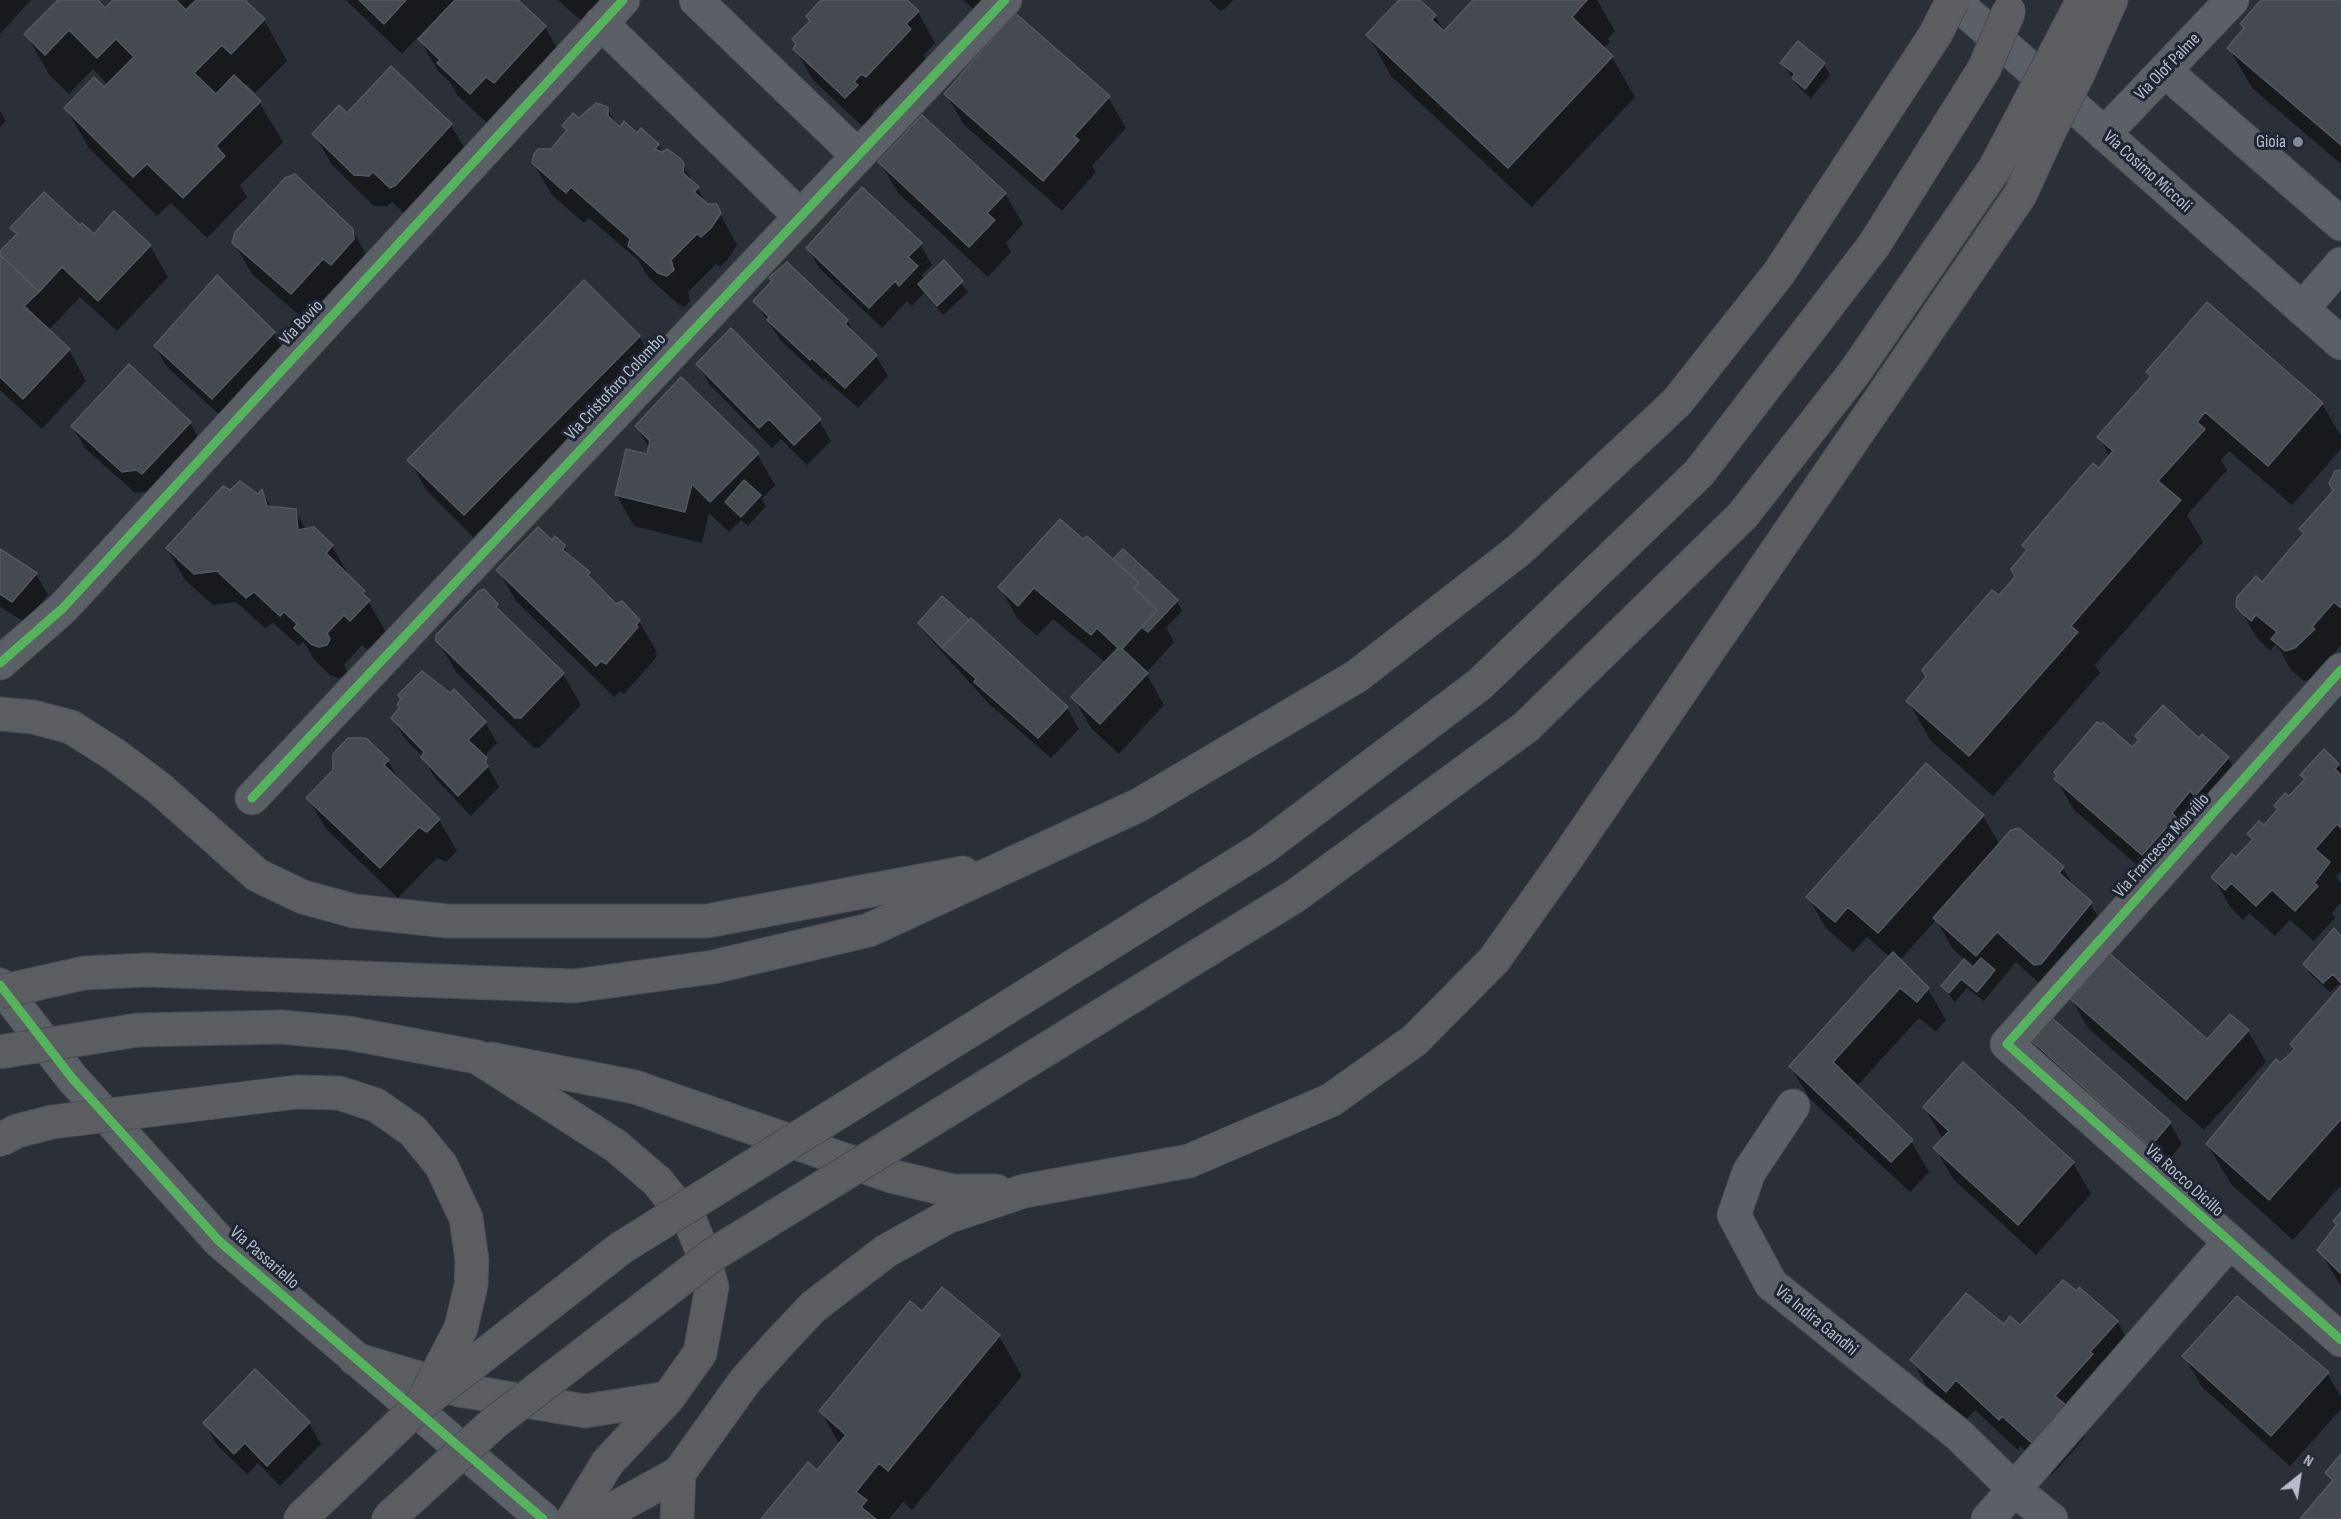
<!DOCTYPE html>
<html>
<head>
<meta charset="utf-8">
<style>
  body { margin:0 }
  #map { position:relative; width:2341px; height:1519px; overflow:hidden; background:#2b3038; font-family:"Sofia Sans Condensed",sans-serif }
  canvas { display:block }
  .north { position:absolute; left:2269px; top:1447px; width:60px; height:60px; -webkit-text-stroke:4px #1e2633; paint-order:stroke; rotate:30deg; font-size:16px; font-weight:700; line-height:24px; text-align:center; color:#b6bcc9 }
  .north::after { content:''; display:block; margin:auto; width:21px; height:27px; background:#b6bcc9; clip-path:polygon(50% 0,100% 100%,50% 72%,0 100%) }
</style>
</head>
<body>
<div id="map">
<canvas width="2341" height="1519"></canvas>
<div class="north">N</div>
</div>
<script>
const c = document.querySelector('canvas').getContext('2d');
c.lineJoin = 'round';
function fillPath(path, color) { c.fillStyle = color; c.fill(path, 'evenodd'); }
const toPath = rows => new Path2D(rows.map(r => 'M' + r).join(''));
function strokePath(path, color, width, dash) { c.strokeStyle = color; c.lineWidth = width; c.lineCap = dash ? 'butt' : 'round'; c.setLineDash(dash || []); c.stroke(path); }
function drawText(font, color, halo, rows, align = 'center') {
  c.font = font + ' "Sofia Sans Condensed",sans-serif'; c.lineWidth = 6; c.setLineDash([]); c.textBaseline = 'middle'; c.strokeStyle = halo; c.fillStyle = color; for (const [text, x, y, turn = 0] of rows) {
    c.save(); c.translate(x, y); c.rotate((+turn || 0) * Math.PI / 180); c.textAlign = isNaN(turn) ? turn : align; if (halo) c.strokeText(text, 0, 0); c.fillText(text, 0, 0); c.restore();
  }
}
const shadow = toPath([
  [0,0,31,0,0,34],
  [60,0,95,0,105,10,115,0,243,0,264,20,287,61,255,93,246,84,244,86,259,102,283,142,240,185,247,197,207,238,171,203,157,216,89,148,66,108,108,85,93,69,69,94,49,74,26,34],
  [346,0,516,0,545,27,563,58,488,124,457,95,450,82,438,71,418,37,402,54],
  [558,0,609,0,586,25],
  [823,0,905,0,918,12,935,43,924,55,928,61,885,107,880,104,872,113,874,117,864,128,813,80,795,49],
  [963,0,992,0,979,14],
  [1209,0,1233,0,1223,10,1220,11],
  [1401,0,1418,0,1435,16,1445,33,1475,0,1597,0,1615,31,1608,38,1610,42,1603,49,1612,57,1635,97,1532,207,1391,76,1368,35],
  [2263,0,2341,0,2341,164,2252,88,2229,48],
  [1798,43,1824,64,1830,75,1811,98,1799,88,1782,63],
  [946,94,1108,97,1126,128,1092,166,1096,172,1062,211,964,125],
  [607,108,617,126,658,145,663,153,682,164,708,206,716,206,737,245,728,259,720,267,716,264,688,292,690,301,685,307,678,304,648,277,638,260,589,218,584,223,552,195,533,163,552,150,567,132,564,126],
  [0,111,6,121,0,127],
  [451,125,469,156,409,218,392,202,387,206,374,206,332,165,314,134],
  [880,162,1005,193,1023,224,1006,243,1011,252,988,277,898,193],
  [80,227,94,236,150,246,168,277,117,331,80,297,48,331,69,350,86,381,42,429,0,390,0,253,17,236,12,228],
  [352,230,370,261,309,324,252,274,234,243],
  [920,244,932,265,922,275,925,280,944,262,968,292,943,315,924,293,912,306,907,301,882,328,820,269,808,248],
  [217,277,274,333,286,354,224,419,167,367,155,346],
  [755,302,847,320,856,337,876,356,888,376,858,408,825,379,823,380,781,341],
  [639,336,657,368,482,546,427,491,409,460],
  [698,364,819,420,831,441,807,465,781,439,772,448,710,385],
  [2148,372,2322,404,2341,436,2341,449,2292,505,2229,451,2221,460,2227,470,2187,515,2203,542,2095,665,2100,673,1993,796,1931,741,1908,701,2017,577,2027,552,2023,545,2110,457,2099,437,2151,378],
  [190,423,202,444,149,491,135,493,85,448,73,427],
  [636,426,757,454,775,485,762,499,766,506,748,526,741,520,729,532,709,513,702,543,634,526,616,494,648,456,650,449],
  [2341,472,2341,645,2330,658,2332,661,2313,679,2304,681,2291,670,2279,648,2275,645,2270,651,2256,637,2238,605,2262,584,2304,535,2301,530,2335,491],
  [231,492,258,496,262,492,272,508,295,510,306,530,332,546,350,577,363,592,386,632,369,651,362,645,344,665,347,671,345,676,338,678,330,675,314,659,305,644,303,642,299,646,273,623,265,628,236,602,213,605,185,580,167,549],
  [552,542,564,546,570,558,589,573,596,585,616,606,639,621,657,652,655,659,624,694,620,691,614,697,516,601,498,570],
  [1083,542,1177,601,1182,611,1166,628,1174,642,1146,673,1164,705,1119,754,1091,728,1073,697,1106,663,1053,619,1037,636,1017,618,1000,587],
  [0,551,36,574,48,595,25,622,0,607],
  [942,598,969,622,971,620,1067,708,1079,729,1051,758,988,703,925,633,919,623],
  [497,605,503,616,563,674,581,705,539,748,534,748,456,672,438,641],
  [450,695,485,722,497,743,483,757,499,787,471,816,435,778,423,757,405,739,393,718],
  [366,740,388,761,401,783,439,820,457,851,446,862,437,858,398,898,326,829,308,798],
  [2199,740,2228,758,2246,789,2160,885,2074,810,2056,779,2132,749],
  [1926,765,1983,816,2000,845,2063,868,2075,889,2090,903,2108,934,2053,996,2016,962,1984,1001,1967,988,1955,1002,1943,987,1965,960,1953,949,1936,920,1900,960,1928,989,1946,1020,1936,1032,1919,1018,1856,1087,1911,1141,1929,1172,1910,1192,1809,1098,1791,1067,1890,957,1867,937,1853,952,1826,928,1808,897],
  [2338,765,2341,769,2341,871,2336,876,2341,884,2341,902,2332,913,2335,918,2314,941,2290,920,2275,936,2249,913,2243,920,2231,908,2213,877,2236,859,2253,841,2249,835,2264,827,2278,811,2275,806,2289,798,2305,781,2302,775],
  [2341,938,2341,985,2339,984,2330,992,2311,975,2305,965],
  [2341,988,2341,1185,2293,1240,2231,1184,2207,1144,2295,1051,2292,1044],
  [2070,997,2207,1041,2248,1031,2266,1062,2204,1130,2088,1028],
  [2033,1040,2170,1123,2182,1144,2163,1167,2045,1061],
  [1924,1107,2073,1163,2091,1194,2036,1255,1953,1179,1935,1148,1943,1139],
  [2341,1214,2341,1286,2319,1250,2337,1225,2335,1221],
  [942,1289,999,1336,1022,1376,912,1510,903,1502,889,1519,763,1519,818,1472,840,1445,821,1412,922,1313],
  [2117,1321,2135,1353,2075,1424,2084,1438,2052,1475,2020,1446,2018,1450,1975,1410,1964,1422,1929,1391,1912,1360,2004,1327],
  [2184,1356,2327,1373,2341,1397,2341,1409,2290,1466,2202,1387],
  [309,1423,321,1444,280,1486,258,1463,247,1474,217,1445,205,1424]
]);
const building = toPath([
  [58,0,98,0,105,8,113,0,176,0,186,10,196,0,245,0,265,19,231,54,222,45,194,73,216,94,234,75,261,101,216,146,225,156,183,198,147,164,133,177,64,108,94,77,104,87,134,57,116,39,97,58,69,30,45,55,24,34,58,0],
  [359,0,406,0,384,24,359,0],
  [455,0,518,0,546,26,494,83,486,77,470,94,437,63,440,60,418,39,455,0],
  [821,0,907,0,919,11,906,24,911,29,866,77,861,74,854,82,858,85,845,98,793,49,796,44,792,39,810,21,806,16,821,0],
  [1399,0,1420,0,1436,15,1432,20,1444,31,1473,0,1587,0,1572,17,1613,56,1508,168,1366,35,1399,0],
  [2261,0,2341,0,2341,145,2227,48,2244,28,2240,24,2261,0],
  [1015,13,1110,96,1074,136,1079,140,1043,181,944,94,1015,13],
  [1798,41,1825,63,1805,89,1792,78,1795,74,1780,63,1798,41],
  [391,66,452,124,396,185,390,188,373,172,369,176,354,175,312,134,339,105,347,113,391,66],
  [596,103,608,107,608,116,620,127,624,121,637,133,641,128,659,144,655,149,662,152,667,149,680,158,684,164,683,173,699,187,694,192,708,204,717,204,721,213,711,228,701,237,697,234,671,260,674,270,667,276,658,273,628,246,630,239,571,187,566,193,532,163,534,154,538,149,551,149,567,130,562,126,573,113,579,118,596,103],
  [922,115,1006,193,987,213,995,220,969,247,878,162,922,115],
  [295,174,353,229,354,239,331,265,323,259,291,294,232,243,235,232,285,178,295,174],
  [862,187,922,243,908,257,918,266,899,286,895,281,869,308,806,248,862,187],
  [44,192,80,225,82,223,94,234,114,211,151,245,98,301,62,267,39,292,0,255,0,251,17,234,10,228,44,192],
  [0,255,39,292,24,306,70,349,23,399,0,377,0,255],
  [944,260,963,281,937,306,918,284,944,260],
  [787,262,848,320,845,324,877,355,845,388,812,358,810,360,767,320,769,317,753,301,772,281,769,278,772,275,787,262],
  [217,275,275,332,212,399,154,346,217,275],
  [584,280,640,336,464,515,407,460,584,280],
  [2207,302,2323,403,2268,466,2205,412,2197,422,2205,429,2158,481,2181,500,2071,626,2078,632,1969,756,1906,701,1926,677,1922,670,1992,590,1999,595,2015,577,2011,569,2027,550,2022,545,2093,463,2099,468,2113,451,2097,437,2151,376,2146,372,2207,302],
  [731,328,821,419,794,445,769,419,759,428,696,364,731,328],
  [129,364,191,422,142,474,136,470,122,472,71,426,129,364],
  [681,377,759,453,710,502,692,484,685,512,615,495,626,449,647,454,650,441,635,426,681,377],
  [2341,470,2341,608,2334,602,2312,627,2315,629,2295,648,2285,651,2271,639,2277,632,2256,615,2251,621,2242,613,2236,606,2237,597,2256,576,2262,582,2304,533,2299,529,2333,491,2329,483,2335,471,2341,470],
  [744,480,761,495,741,517,725,502,744,480],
  [240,481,258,494,262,489,267,506,296,509,298,530,314,527,333,545,326,553,365,591,362,593,370,600,350,621,344,615,327,633,330,639,327,645,319,647,311,644,294,628,297,624,284,612,280,616,254,592,246,598,217,571,194,574,166,548,223,486,230,490,240,481],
  [1060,519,1083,539,1087,536,1139,583,1134,588,1157,610,1122,649,1148,673,1100,724,1071,697,1118,648,1097,628,1091,635,1034,588,1018,606,998,587,1060,519],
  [538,527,552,540,555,536,565,545,563,550,590,572,588,575,616,604,622,601,640,620,636,625,638,627,606,664,601,661,596,666,496,570,538,527],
  [0,549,37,573,12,602,0,594,0,549],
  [1123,549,1178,600,1148,632,1141,627,1157,610,1134,588,1139,583,1113,559,1123,549],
  [484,589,498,604,496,607,564,673,521,718,515,718,436,641,436,635,479,591,484,589],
  [942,596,969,620,942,648,918,623,942,596],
  [971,618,1068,707,1038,738,974,682,976,679,942,648,971,618],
  [422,671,450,693,454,689,486,722,468,740,487,758,485,762,488,766,458,796,421,757,424,752,391,718,400,707,397,705,401,699,398,695,422,671],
  [2163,705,2199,738,2202,734,2229,757,2195,796,2190,791,2172,813,2176,817,2142,855,2054,779,2057,776,2054,772,2097,722,2101,724,2103,722,2132,747,2139,740,2135,736,2163,705],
  [348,738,366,738,389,760,384,765,440,819,427,832,419,827,380,868,306,798,333,770,333,754,348,738],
  [2324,749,2339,764,2335,769,2341,775,2341,828,2337,824,2315,849,2330,862,2314,883,2318,886,2295,911,2272,890,2256,906,2231,883,2225,890,2211,877,2232,854,2236,857,2253,839,2247,834,2259,821,2264,825,2278,809,2274,806,2285,793,2289,796,2305,779,2300,775,2324,749],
  [1926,763,1984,815,1878,933,1848,907,1835,922,1806,897,1926,763],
  [2019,828,2064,867,2059,873,2092,902,2041,964,2034,965,1997,932,1976,956,1933,918,2011,830,2019,828],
  [2334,928,2341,936,2341,983,2333,974,2323,983,2303,964,2334,928],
  [1893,952,1929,988,1917,1002,1900,988,1833,1062,1913,1140,1891,1162,1789,1066,1893,952],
  [2109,953,2207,1039,2230,1014,2249,1030,2186,1100,2068,997,2109,953],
  [1981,958,1995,970,1977,992,1961,979,1949,993,1941,986,1964,959,1973,967,1981,958],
  [2341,986,2341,1119,2269,1200,2206,1144,2276,1059,2280,1063,2295,1049,2290,1044,2341,986],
  [2052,1018,2171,1122,2150,1147,2031,1040,2052,1018],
  [1963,1062,2074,1162,2018,1225,1933,1148,1949,1131,1923,1107,1963,1062],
  [2341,1212,2341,1272,2340,1273,2317,1250,2337,1224,2333,1221,2341,1212],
  [2063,1280,2077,1291,2079,1287,2118,1321,2090,1352,2093,1354,2055,1396,2067,1406,2034,1445,2002,1416,1999,1420,1956,1380,1946,1392,1910,1360,1966,1293,2004,1324,2010,1316,2020,1325,2063,1280],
  [942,1287,1000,1335,888,1471,879,1463,856,1492,867,1500,861,1507,876,1519,761,1519,808,1462,817,1470,846,1435,819,1411,910,1301,922,1311,942,1287],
  [2237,1296,2329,1372,2271,1436,2182,1356,2237,1296],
  [255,1369,310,1422,267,1466,245,1443,234,1454,203,1423,255,1369],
  [2341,1454,2341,1519,2300,1519,2333,1480,2325,1473,2341,1454]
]);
const minor = toPath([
  [696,0,857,155],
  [1953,0,2341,343],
  [601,23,800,216],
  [2165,71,2341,224],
  [2104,134,2232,0],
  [2302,309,2341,264],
  [0,663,63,608,623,0],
  [2341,670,2007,1044,2341,1340],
  [252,798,1005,0],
  [0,985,72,1078,219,1241,543,1519],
  [1793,1106,1749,1172,1734,1215,1771,1284,1959,1435,2015,1490,2051,1519],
  [1988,1519,2229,1243]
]);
const highway = toPath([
  [2056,52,2083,0],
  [2079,72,2111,0],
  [0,714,33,717,71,727,115,755,159,788,257,875,303,897,354,911,447,921,707,921,963,873],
  [1263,848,1480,684,1699,473,1874,245,1984,69],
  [1295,896,1526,727,1743,515,1854,373,1995,168,2024,113],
  [84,973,147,970,574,986,713,967,869,930,1139,805,1357,676,1519,550,1677,402,1779,273,1935,35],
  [138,1030,281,1027,348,1033,477,1057,616,1146,657,1181,691,1223,703,1253,712,1287,700,1353,668,1398,608,1462,573,1519],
  [491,1059,635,1087,891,1176,953,1191,996,1191],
  [355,1359,459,1390,585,1411,668,1398],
  [595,1519,679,1473,745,1381,780,1342,813,1307,886,1251,947,1217,1024,1191,1189,1161,1331,1100,1415,1040,1494,960,1566,859,2020,195,2048,134],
  [677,1519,679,1473]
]);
const highwayBridge = toPath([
  [1935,35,1953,0],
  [1984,69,2009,11],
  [2024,113,2056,52],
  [2048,134,2079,72],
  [0,992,84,973],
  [0,1052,138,1030],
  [0,1140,17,1131,52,1122,297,1092,339,1093,376,1105,413,1131,441,1165,466,1218,472,1260,471,1285,461,1328,426,1395],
  [300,1519,420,1405,621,1248,1263,848],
  [388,1519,495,1422,714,1254,1295,896]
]);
const cycleway = toPath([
  [0,663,63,608,623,0],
  [2341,670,2007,1044,2341,1340],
  [252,798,1005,0],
  [0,985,72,1078,219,1241,543,1519]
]);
const markers = [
  [2298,142,6,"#858b96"]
];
const streetNames = [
  ["Via Olof Palme",2168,67,-46],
  ["Via Cosimo Miccoli",2147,172,42],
  ["Via Bovio",302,323,-47],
  ["Via Cristoforo Colombo",616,387,-47],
  ["Via Francesca Morvillo",2162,846,-48],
  ["Via Rocco Dicillo",2184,1181,42],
  ["Via Passariello",264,1258,41],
  ["Via Indira Gandhi",1816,1321,39]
];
const poiNames = [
  ["Gioia",2286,142]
];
fillPath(shadow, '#0007');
fillPath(building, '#454950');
strokePath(building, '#53585f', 1.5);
strokePath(minor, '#474b51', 35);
strokePath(highway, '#484c53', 35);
strokePath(minor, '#5b5f66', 33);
strokePath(highway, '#5b5d60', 33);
strokePath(highwayBridge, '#484c53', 35, []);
strokePath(highwayBridge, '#5b5d60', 33);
strokePath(cycleway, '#56b35d', 9);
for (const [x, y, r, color] of markers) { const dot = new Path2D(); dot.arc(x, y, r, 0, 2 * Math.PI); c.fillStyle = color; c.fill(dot); strokePath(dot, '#1e2633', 2); }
drawText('18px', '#b6bcc9', '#1e2633', streetNames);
drawText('18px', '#b6bcc9', '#1e2633', poiNames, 'right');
</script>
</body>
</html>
